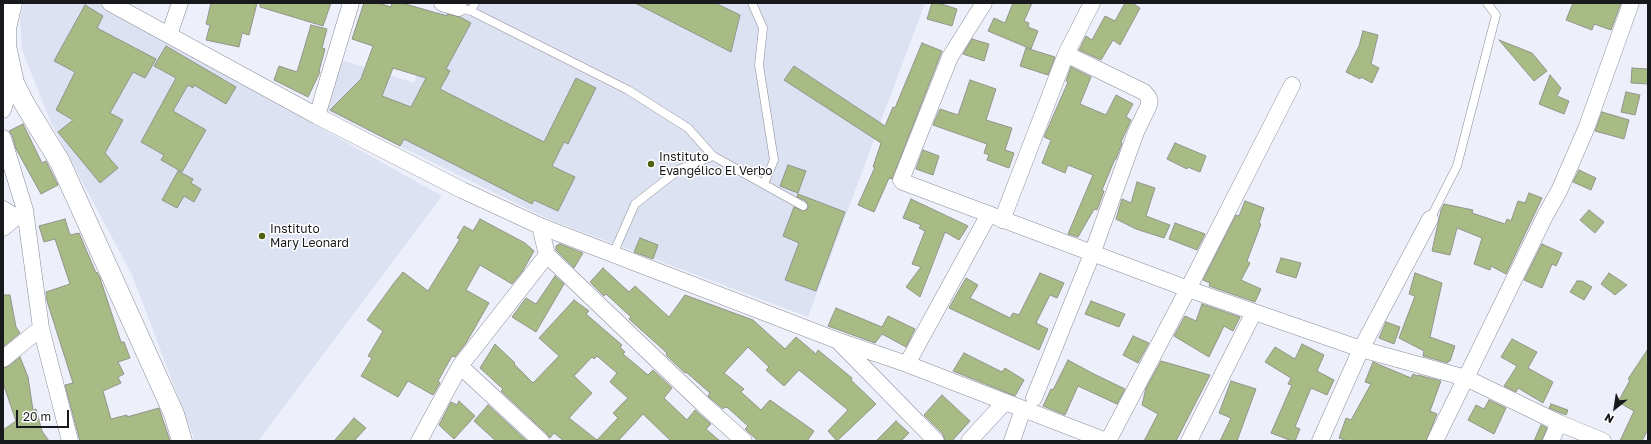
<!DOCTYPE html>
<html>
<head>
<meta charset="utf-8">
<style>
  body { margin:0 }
  #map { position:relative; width:1651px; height:444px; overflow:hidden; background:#edf0fb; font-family:"Golos Text",sans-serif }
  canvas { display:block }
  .frame { position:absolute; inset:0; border:4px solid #18191c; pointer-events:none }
  .north { position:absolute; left:1595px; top:388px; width:40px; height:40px; -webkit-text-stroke:3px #fff; paint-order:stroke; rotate:210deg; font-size:11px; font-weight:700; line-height:16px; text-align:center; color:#18191c }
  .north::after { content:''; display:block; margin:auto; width:14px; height:18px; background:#18191c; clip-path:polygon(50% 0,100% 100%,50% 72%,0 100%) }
  .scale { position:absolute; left:16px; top:410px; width:53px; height:18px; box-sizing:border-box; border:2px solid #18191c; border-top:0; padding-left:5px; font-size:12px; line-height:14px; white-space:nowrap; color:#18191c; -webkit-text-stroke:3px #fff; paint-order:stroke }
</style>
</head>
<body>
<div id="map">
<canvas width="1651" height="444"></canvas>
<div class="frame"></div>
<div class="north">N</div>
<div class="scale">20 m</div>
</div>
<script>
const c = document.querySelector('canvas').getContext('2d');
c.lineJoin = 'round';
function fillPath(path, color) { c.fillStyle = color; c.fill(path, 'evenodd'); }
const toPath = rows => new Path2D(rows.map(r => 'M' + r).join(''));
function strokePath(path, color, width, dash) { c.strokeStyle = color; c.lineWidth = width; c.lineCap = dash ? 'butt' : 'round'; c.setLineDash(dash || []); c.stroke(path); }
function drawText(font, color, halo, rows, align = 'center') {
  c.font = font + ' "Golos Text",sans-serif'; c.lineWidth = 3; c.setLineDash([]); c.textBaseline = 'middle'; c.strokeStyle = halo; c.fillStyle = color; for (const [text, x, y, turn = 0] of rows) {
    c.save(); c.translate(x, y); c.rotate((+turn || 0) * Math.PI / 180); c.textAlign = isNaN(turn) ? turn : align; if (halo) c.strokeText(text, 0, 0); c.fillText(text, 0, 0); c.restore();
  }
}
const built = toPath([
  [24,3,97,3,442,196,258,441,195,441,132,275,51,123,22,50,20,19],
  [467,3,925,3,808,317,548,219,324,109,339,59,414,83,440,7,461,15]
]);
const building = toPath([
  [211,3,257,3,249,35,242,33,239,47,206,40,210,25,206,24,211,3],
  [260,3,331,3,323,26,260,7,260,3],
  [364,3,378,3,391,7,392,3,402,3,447,16,447,14,460,17,471,23,446,69,450,71,440,89,544,142,576,78,596,88,568,144,564,142,552,166,575,177,558,211,534,200,532,204,404,139,400,146,330,110,361,79,373,46,352,39,364,3],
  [393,68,426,78,411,107,382,96,393,68],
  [635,3,715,3,740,15,731,52,635,3],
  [932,3,938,3,957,9,952,26,927,19,932,3],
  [1013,3,1032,3,1024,21,1029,23,1028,27,1038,31,1031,49,988,31,994,18,1005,23,1013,3],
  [1125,3,1132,3,1140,8,1120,45,1113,40,1101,60,1079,50,1086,36,1092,40,1105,16,1115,21,1125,3],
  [1573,3,1621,3,1611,30,1594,24,1592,30,1566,20,1573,3],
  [85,5,103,16,97,28,156,59,145,78,133,72,110,113,123,120,105,153,118,168,100,183,58,132,73,120,56,110,75,72,54,61,85,5],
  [311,25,327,29,322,48,325,49,319,71,320,72,308,97,274,80,279,66,297,72,311,25],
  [1363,31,1378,35,1371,64,1379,68,1372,83,1361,77,1360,79,1346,72,1359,46,1363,31],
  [972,39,989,44,984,61,963,54,972,39],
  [1499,40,1532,53,1547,71,1534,81,1499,40],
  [922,43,942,51,892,179,889,178,874,212,858,205,875,167,873,167,881,143,784,80,794,66,885,126,893,107,895,108,922,43],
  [166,46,236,87,226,104,194,85,193,88,188,85,173,111,206,130,182,172,161,160,164,155,141,142,176,78,154,66,166,46],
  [1026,48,1055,57,1048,75,1020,66,1026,48],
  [1071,67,1091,77,1080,104,1106,115,1116,95,1133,104,1126,117,1131,120,1121,142,1122,143,1116,159,1115,159,1102,190,1104,191,1099,205,1097,210,1095,209,1093,211,1078,237,1068,234,1093,175,1068,165,1065,173,1042,163,1051,140,1044,137,1068,82,1066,81,1071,67],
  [1632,68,1648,69,1648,84,1631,83,1632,68],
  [1550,75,1561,88,1557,96,1569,101,1564,114,1539,104,1550,75],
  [970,80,996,89,986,120,1012,128,1005,150,1014,153,1009,168,987,160,989,155,984,153,987,144,933,125,940,109,958,115,970,80],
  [1626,92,1640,95,1635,115,1621,112,1626,92],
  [1602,112,1629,120,1624,139,1595,131,1602,112],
  [23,124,42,163,46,161,58,185,41,194,16,149,12,135,9,131,23,124],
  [1175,143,1206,156,1200,172,1188,167,1187,169,1167,159,1175,143],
  [923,150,939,156,933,175,916,169,923,150],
  [788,165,806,171,798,193,780,186,788,165],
  [1579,170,1596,178,1591,190,1573,182,1579,170],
  [178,171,193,179,191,183,201,189,194,202,184,196,177,208,162,200,178,171],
  [1137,182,1155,188,1146,216,1170,225,1164,238,1136,229,1116,219,1122,199,1131,203,1137,182],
  [1529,193,1542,198,1506,274,1491,266,1490,270,1474,264,1482,238,1457,228,1450,255,1432,251,1441,210,1444,204,1473,210,1472,213,1505,224,1507,219,1511,221,1518,201,1525,203,1529,193],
  [798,194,845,212,816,291,785,280,799,243,783,236,794,207,803,211,808,209,808,206,806,201,797,197,798,194],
  [911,199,968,226,959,240,945,232,920,297,906,287,921,267,912,264,925,231,919,228,921,225,903,218,911,199],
  [1245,201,1264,208,1259,223,1261,224,1247,261,1250,263,1241,280,1261,289,1255,302,1209,286,1210,283,1203,280,1236,215,1239,216,1245,201],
  [1589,210,1604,222,1595,233,1580,220,1589,210],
  [65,219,70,235,79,233,96,273,97,272,100,278,121,342,124,342,130,358,118,362,124,374,118,377,121,383,103,391,111,419,127,415,127,417,159,408,170,441,80,441,65,385,73,383,47,301,46,292,70,284,55,239,44,242,39,226,65,219],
  [480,219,525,243,534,251,522,272,512,284,480,265,466,290,489,303,466,343,455,357,452,356,438,381,440,383,433,395,408,381,398,397,361,376,372,358,368,356,383,331,367,320,394,283,403,272,428,291,460,239,457,238,464,226,473,231,480,219],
  [1175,223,1205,234,1197,250,1169,239,1175,223],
  [640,238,658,245,653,259,634,252,640,238],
  [560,244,583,253,574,268,556,250,556,246,560,244],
  [1542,244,1562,253,1556,266,1552,264,1542,288,1524,280,1542,244],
  [1281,258,1301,263,1296,278,1276,272,1281,258],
  [603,268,629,292,635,286,669,317,685,295,753,320,785,349,796,337,816,354,818,350,852,378,851,380,876,404,837,441,828,431,848,410,799,370,784,386,766,370,769,367,748,347,724,373,744,389,741,392,761,410,770,400,814,431,807,441,758,441,745,429,748,426,728,408,725,407,723,409,710,398,708,396,710,393,686,372,685,373,666,355,667,353,629,319,631,317,606,294,604,296,590,282,603,268],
  [1040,273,1064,283,1057,298,1050,295,1036,323,1048,329,1039,350,949,308,966,278,978,285,970,298,1010,318,1013,313,1019,315,1040,273],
  [1415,273,1442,283,1430,337,1455,346,1450,361,1448,361,1448,363,1423,356,1424,351,1399,338,1415,296,1409,294,1415,273],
  [1609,273,1627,285,1615,295,1601,284,1609,273],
  [555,276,564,284,536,332,512,317,526,298,536,304,555,276],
  [1577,281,1582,281,1592,287,1584,300,1570,292,1577,281],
  [3,295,10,295,16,327,20,333,3,347,3,295],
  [574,300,589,311,586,314,622,345,620,347,625,352,623,354,648,375,653,370,672,388,664,398,687,420,695,410,711,424,706,429,720,441,671,441,643,414,618,441,564,441,554,433,550,438,547,434,501,391,503,389,480,368,495,344,515,363,514,364,533,383,559,356,539,338,574,300],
  [597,356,617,373,610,382,628,398,613,413,618,418,597,440,569,418,592,393,574,376,592,357,594,359,597,356],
  [1091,301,1125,314,1119,327,1085,314,1091,301],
  [1202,304,1240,317,1233,331,1224,326,1209,357,1174,336,1185,316,1196,321,1202,304],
  [836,308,882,327,888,316,915,329,906,347,882,334,875,343,828,326,836,308],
  [1386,322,1400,327,1394,344,1379,338,1386,322],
  [1133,336,1149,343,1138,363,1123,355,1133,336],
  [1512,339,1537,352,1528,368,1553,382,1543,403,1518,388,1516,392,1504,386,1517,366,1501,357,1512,339],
  [1302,344,1324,355,1317,371,1334,380,1327,395,1311,388,1295,427,1300,429,1295,441,1292,441,1271,433,1292,385,1288,384,1291,378,1265,362,1275,347,1295,359,1302,344],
  [1648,349,1648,429,1642,441,1620,441,1634,411,1618,402,1630,380,1628,379,1648,349],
  [964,353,1002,372,1005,368,1024,380,1015,396,953,371,964,353],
  [20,357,28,377,33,410,36,409,42,431,49,441,3,441,3,430,16,421,3,383,3,368,9,366,20,357],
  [1068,360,1092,373,1125,389,1117,404,1078,386,1065,415,1043,406,1051,389,1053,390,1068,360],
  [1161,361,1210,375,1176,441,1144,441,1158,414,1142,405,1146,388,1161,361],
  [1373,362,1411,378,1413,374,1417,376,1418,375,1441,381,1430,411,1437,414,1426,441,1348,441,1339,438,1346,418,1351,420,1371,384,1365,382,1373,362],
  [1231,381,1256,389,1237,441,1220,441,1231,418,1219,413,1231,381],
  [942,395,970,421,952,441,945,441,943,434,924,415,942,395],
  [1489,400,1506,408,1494,434,1468,420,1476,405,1484,409,1489,400],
  [459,401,475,416,454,439,439,425,451,402,457,405,459,401],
  [1551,404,1568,410,1566,415,1549,408,1551,404],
  [488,405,527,441,496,441,474,421,488,405],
  [354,418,366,428,354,441,334,441,354,418],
  [896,421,909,433,901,441,876,441,896,421],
  [1541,425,1547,428,1542,441,1534,441,1541,425]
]);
const service = toPath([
  [752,3,763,28,759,65,774,160,764,184],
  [459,8,471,11,628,90,688,128,713,156],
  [471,11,475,3],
  [1430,219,1457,166,1496,15,1487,3],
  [613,254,635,204,680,169,713,156,803,206]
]);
const minor = toPath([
  [110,3,317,116,462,190,540,226,836,340,907,364,1106,441],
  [442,3,459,8],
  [984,3,950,57,901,180,903,182,1188,289,1361,349,1466,378,1559,423,1603,441],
  [169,35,180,3],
  [3,110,7,97,14,83],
  [317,116,351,3],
  [3,138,25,210,41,328,70,441],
  [3,209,16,217],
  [1002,220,1066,54,1092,3],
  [3,228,25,210],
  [547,255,704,405,744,441],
  [839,342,936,441],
  [3,359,41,328],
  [907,364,989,214],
  [460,366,541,441],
  [1034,398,1092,254,1136,132,1149,105,1149,98,1144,92,1066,54],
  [419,441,460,366,547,255,540,226],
  [969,441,1005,402],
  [1012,441,1023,409],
  [1108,441,1188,289,1292,85],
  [1189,441,1254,312],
  [1320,441,1361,349,1430,219],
  [1435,441,1545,216,1559,191,1586,129,1631,3],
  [1551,441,1559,423]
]);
const tertiary = toPath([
  [12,3,6,28,6,46,14,83,24,103,60,162,174,414,182,441]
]);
const markers = [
  [651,164,4,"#4e630f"],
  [262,236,4,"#4e630f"]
];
const poiNames = [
  ["Instituto",659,157],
  ["Evangélico El Verbo",659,171],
  ["Instituto",270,229],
  ["Mary Leonard",270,243]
];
fillPath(built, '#dde2f3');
fillPath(building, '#a8bb84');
strokePath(building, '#91958b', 1);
strokePath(service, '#8a8d97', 9);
strokePath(minor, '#8a8d97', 17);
strokePath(tertiary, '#8a8d97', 21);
strokePath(service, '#fff', 8);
strokePath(minor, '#fff', 16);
strokePath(tertiary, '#fff', 20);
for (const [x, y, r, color] of markers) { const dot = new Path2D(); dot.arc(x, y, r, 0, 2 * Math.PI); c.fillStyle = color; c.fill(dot); strokePath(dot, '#fff', 1.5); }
drawText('12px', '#18191c', '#fff', poiNames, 'left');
</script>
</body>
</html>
